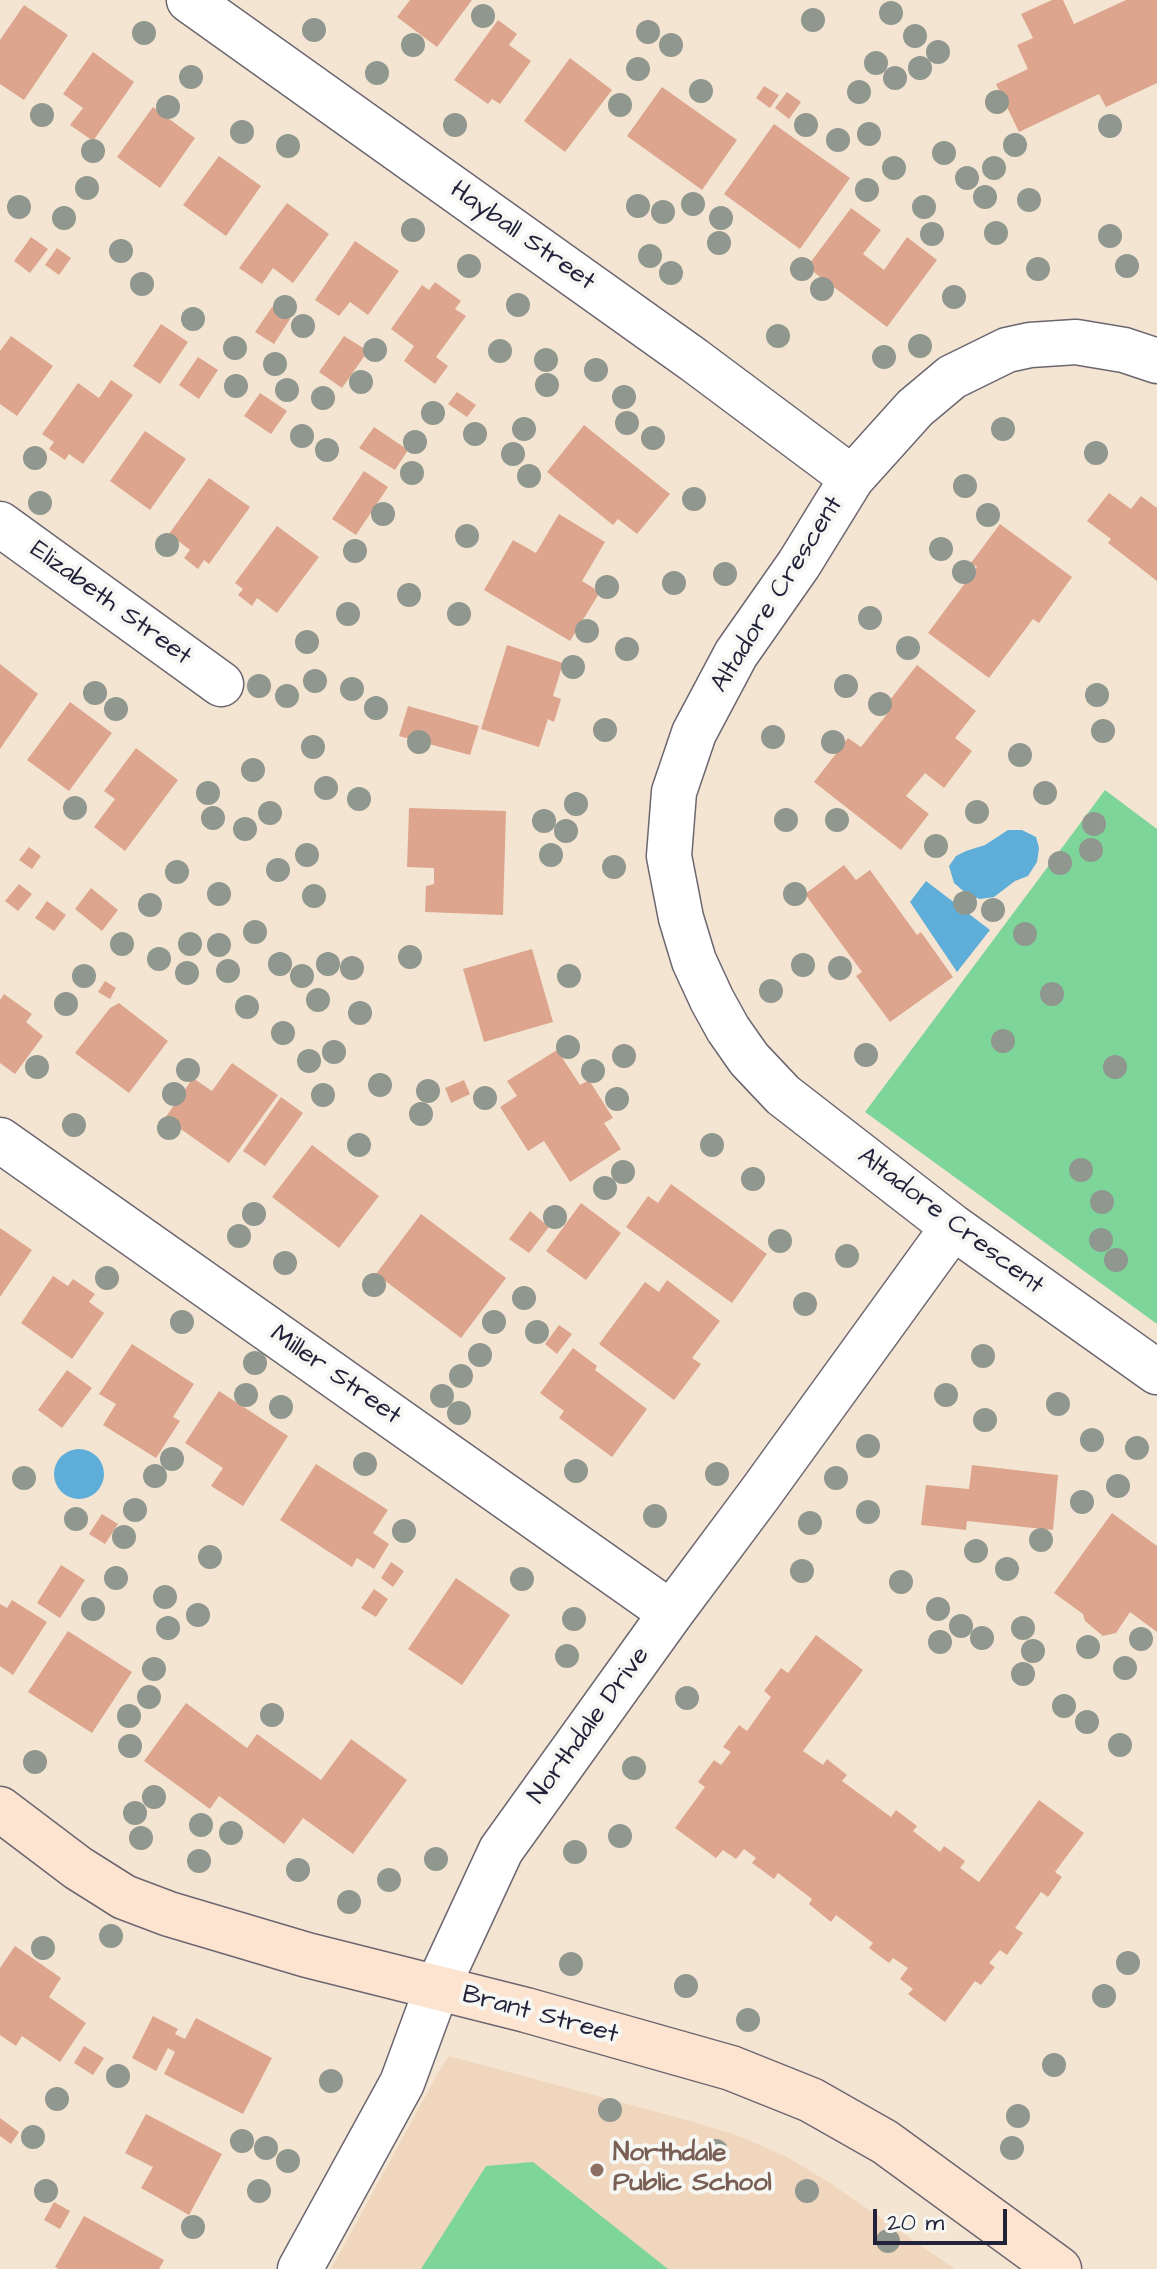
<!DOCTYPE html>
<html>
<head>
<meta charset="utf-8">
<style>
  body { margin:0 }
  #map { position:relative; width:1157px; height:2269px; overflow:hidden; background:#f4e5d2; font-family:"Architects Daughter",sans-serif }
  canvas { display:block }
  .scale { position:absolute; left:873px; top:2209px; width:134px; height:36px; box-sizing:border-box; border:4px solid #22223b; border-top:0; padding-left:10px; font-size:24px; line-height:28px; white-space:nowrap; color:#22223b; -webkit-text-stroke:6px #f6f6f2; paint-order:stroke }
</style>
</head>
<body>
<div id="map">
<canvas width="1157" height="2269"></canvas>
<div class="scale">20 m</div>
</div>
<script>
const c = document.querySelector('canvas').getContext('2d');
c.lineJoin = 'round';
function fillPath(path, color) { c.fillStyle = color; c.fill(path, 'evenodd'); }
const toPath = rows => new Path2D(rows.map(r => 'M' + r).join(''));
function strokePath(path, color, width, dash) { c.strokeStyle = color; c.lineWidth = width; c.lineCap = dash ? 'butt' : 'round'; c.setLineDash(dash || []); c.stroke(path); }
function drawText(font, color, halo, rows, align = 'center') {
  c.font = font + ' "Architects Daughter",sans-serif'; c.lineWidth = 8; c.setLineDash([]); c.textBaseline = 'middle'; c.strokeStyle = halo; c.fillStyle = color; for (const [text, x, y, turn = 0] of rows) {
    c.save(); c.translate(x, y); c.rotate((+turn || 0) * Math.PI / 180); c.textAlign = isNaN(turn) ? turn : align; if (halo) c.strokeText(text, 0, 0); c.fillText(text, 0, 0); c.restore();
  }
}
const built = toPath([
  [449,2056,694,2122,742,2137,787,2157,830,2183,955,2269,331,2269,438,2073]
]);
const green = toPath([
  [1105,790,1157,829,1157,1324,865,1112],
  [533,2162,668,2269,421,2269,486,2166]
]);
const water = toPath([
  [1008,830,1022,830,1036,837,1039,848,1037,862,1028,876,1015,881,994,897,980,899,968,895,954,883,949,866,956,856,966,851,985,845],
  [926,881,990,930,957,972,910,902],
  '54 1474a25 25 0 1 1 50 0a25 25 0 1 1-50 0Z'
]);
const building = toPath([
  [410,0,472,0,437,47,397,17],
  [1052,0,1063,0,1074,24,1126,0,1157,0,1157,83,1106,107,1099,94,1019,132,996,84,1028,69,1017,45,1033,38,1021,14],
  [24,5,68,35,24,100,0,84,0,40],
  [498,20,517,34,509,45,531,61,500,104,492,99,488,104,454,80],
  [93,52,134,82,93,141,70,125,83,108,63,94],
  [570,58,612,90,565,152,524,121],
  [764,86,779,95,770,108,756,98],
  [662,87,737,140,702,190,627,136],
  [787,92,801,102,789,119,775,108],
  [153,107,195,138,160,188,117,157],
  [774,124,850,178,800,249,724,194],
  [219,156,261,186,226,236,183,205],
  [287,203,329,234,293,283,273,268,262,284,239,268],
  [851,208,881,230,863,254,884,270,907,237,937,260,887,327,807,267],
  [31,237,48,249,30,273,14,261],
  [355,241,399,271,368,315,350,302,339,316,315,300],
  [57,248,71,258,59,275,45,265],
  [435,282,461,301,455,309,466,316,436,357,448,366,435,384,404,361,414,346,391,329,422,285,429,290],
  [272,307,290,319,274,344,255,332],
  [161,324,188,342,160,384,133,366],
  [11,336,53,366,17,416,0,404,0,351],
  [344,336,368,351,342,388,319,372],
  [198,357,218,370,199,399,179,385],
  [111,380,133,395,83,464,69,454,65,460,49,449,54,442,42,434,78,383,99,398],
  [457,392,476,405,467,417,448,404],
  [260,393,287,411,271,434,244,416],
  [584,425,670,494,637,534,618,519,613,525,547,472],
  [374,427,408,450,395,470,359,448],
  [145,431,186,459,150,510,110,481],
  [364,471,388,487,356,535,332,519],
  [209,478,250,507,209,564,204,560,198,569,184,558,190,550,169,534],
  [1109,493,1131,509,1141,496,1157,508,1157,581,1108,543,1111,539,1087,521],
  [559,514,605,542,582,581,600,592,570,641,484,590,513,540,536,553],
  [1000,524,1072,577,1039,623,1033,619,989,678,928,633,977,567,971,563],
  [277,526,319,557,277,613,257,598,252,606,238,595,243,589,235,583],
  [507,645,563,663,553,696,561,699,554,722,548,719,539,747,481,729],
  [0,664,38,694,0,749],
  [917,665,976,711,955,738,972,751,944,788,925,773,906,796,929,814,901,850,814,782,848,738,861,747,891,709,886,705],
  [70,702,112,733,69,791,27,760],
  [408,706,479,726,470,755,399,736],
  [136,748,178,780,125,851,94,827,115,799,104,791],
  [409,808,506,811,503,915,425,912,426,886,434,884,434,868,407,867],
  [29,847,41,856,32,869,19,860],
  [844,865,856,880,870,870,917,935,921,932,953,977,890,1022,856,976,862,972,805,894],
  [19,884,32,894,18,911,5,901],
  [91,888,118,910,102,931,75,909],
  [47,901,66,915,54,931,35,918],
  [532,949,553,1022,484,1042,463,969],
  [105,981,116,988,110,999,98,992],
  [4,994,32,1014,26,1022,43,1036,15,1074,0,1063,0,1000],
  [119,1003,168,1041,129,1093,75,1053,110,1008],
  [557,1050,580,1085,589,1080,613,1118,604,1123,621,1149,570,1182,544,1141,528,1151,500,1107,517,1096,507,1081],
  [232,1063,278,1095,229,1163,165,1118,193,1078,212,1091],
  [464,1080,470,1094,451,1103,445,1088],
  [281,1097,303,1113,265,1166,243,1151],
  [312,1145,379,1196,339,1248,272,1197],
  [671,1184,767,1254,732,1303,626,1227,648,1196,658,1203],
  [581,1203,621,1233,586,1280,546,1251],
  [530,1211,549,1227,529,1253,509,1239],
  [421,1214,506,1278,461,1338,376,1274],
  [0,1228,32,1250,0,1297],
  [53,1276,68,1286,73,1279,95,1294,89,1302,104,1313,72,1359,21,1323],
  [667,1280,720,1321,692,1358,701,1364,674,1400,599,1344,645,1282,659,1292],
  [559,1325,572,1334,557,1354,545,1344],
  [132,1344,194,1384,173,1417,180,1421,156,1458,103,1425,116,1404,99,1394],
  [573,1348,597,1366,595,1370,647,1409,612,1457,559,1418,564,1411,540,1393],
  [67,1370,92,1388,62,1428,38,1410],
  [219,1391,288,1436,243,1506,211,1486,223,1468,185,1443],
  [316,1464,388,1510,373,1533,389,1544,374,1569,357,1558,352,1567,280,1520],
  [972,1465,1058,1475,1053,1530,967,1521,966,1530,921,1525,926,1485,969,1489],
  [1112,1513,1157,1546,1157,1632,1130,1612,1116,1633,1103,1636,1085,1621,1083,1614,1054,1593],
  [102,1514,118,1524,105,1544,89,1534],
  [391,1562,404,1571,393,1587,381,1578],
  [61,1565,85,1580,60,1618,37,1603],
  [456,1578,510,1615,462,1685,408,1649],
  [374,1589,388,1599,376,1617,361,1608],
  [12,1600,47,1622,13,1675,0,1666,0,1604,7,1608],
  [68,1631,132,1672,92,1733,28,1692],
  [816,1635,863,1670,803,1751,823,1765,827,1759,847,1775,842,1781,891,1817,896,1810,917,1826,913,1831,940,1852,944,1846,965,1861,960,1868,979,1882,1039,1800,1084,1833,1055,1872,1062,1877,1048,1897,1041,1892,1015,1928,1023,1933,1007,1955,1000,1950,989,1963,995,1967,981,1985,975,1981,945,2022,908,1994,913,1989,900,1979,908,1968,893,1958,889,1963,869,1948,873,1943,836,1915,831,1922,809,1904,812,1899,778,1873,774,1879,752,1863,756,1858,744,1849,736,1859,723,1850,716,1858,675,1828,705,1787,698,1782,714,1760,721,1765,731,1752,723,1747,739,1725,747,1731,771,1697,764,1691,781,1668,788,1673],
  [186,1703,247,1748,257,1734,321,1780,351,1739,407,1780,353,1854,303,1818,284,1844,219,1796,210,1809,144,1761],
  [15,1946,61,1978,49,1997,86,2023,60,2062,22,2036,16,2046,0,2035,0,1968],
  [153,2016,178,2029,175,2034,185,2039,196,2018,272,2058,243,2114,164,2074,175,2052,168,2048,156,2071,132,2058],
  [84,2046,104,2058,93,2075,74,2063],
  [146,2114,222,2154,189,2215,141,2188,153,2167,125,2153],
  [0,2118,19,2132,11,2144,0,2136],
  [54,2202,70,2211,60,2229,44,2220],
  [84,2216,164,2260,159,2269,59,2269,55,2267]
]);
const street = toPath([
  [189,0,694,360,852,478],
  [1157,361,1124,350,1076,342,1030,345,1007,350,952,377,915,408,852,478,799,564,736,654,694,733,674,792,669,856,681,918,694,961,712,1000,728,1029,749,1059,783,1095,953,1227,1157,1372],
  [0,524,221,684],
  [0,1140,671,1613],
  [300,2269,402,2083,437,1988,501,1850,671,1613,759,1495,953,1227]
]);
const secondary = toPath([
  [0,1809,78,1868,124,1897,169,1914,307,1955,526,2010,731,2068,811,2100,885,2142,1059,2269]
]);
const trees = [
  [891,13],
  [483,16],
  [813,20],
  [314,30],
  [648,32],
  [144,33],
  [915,36],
  [413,45],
  [671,45],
  [938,52],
  [876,63],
  [920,68],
  [638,69],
  [377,73],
  [191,77],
  [895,78],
  [701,91],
  [859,92],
  [997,102],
  [620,105],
  [168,107],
  [42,115],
  [455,125],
  [806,125],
  [1110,126],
  [242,132],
  [869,134],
  [838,140],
  [1015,145],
  [288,146],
  [93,151],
  [944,153],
  [894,168],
  [994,168],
  [967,178],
  [87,188],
  [867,190],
  [985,197],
  [1029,200],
  [693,204],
  [638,206],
  [19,207],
  [924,207],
  [663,212],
  [64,218],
  [721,218],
  [413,230],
  [996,233],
  [932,234],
  [1110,236],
  [719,243],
  [121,251],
  [650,256],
  [469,266],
  [1127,266],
  [802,269],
  [1038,269],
  [671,273],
  [142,284],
  [822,289],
  [954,297],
  [518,305],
  [285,307],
  [193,319],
  [303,326],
  [778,336],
  [920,346],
  [235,348],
  [375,350],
  [500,351],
  [884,357],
  [546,360],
  [275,364],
  [596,370],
  [361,382],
  [547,385],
  [236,386],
  [287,390],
  [624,397],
  [323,398],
  [433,413],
  [627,423],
  [524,429],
  [1003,429],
  [475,434],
  [302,436],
  [653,438],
  [415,442],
  [327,450],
  [1096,453],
  [513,454],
  [35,458],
  [412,473],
  [529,476],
  [965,486],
  [694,499],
  [40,503],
  [383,514],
  [988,515],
  [467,536],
  [167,545],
  [941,549],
  [355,551],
  [964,572],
  [725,574],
  [674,583],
  [607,587],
  [409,595],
  [348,614],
  [459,614],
  [870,618],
  [587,631],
  [307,642],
  [908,648],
  [627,649],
  [573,667],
  [315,681],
  [259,686],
  [846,686],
  [352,689],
  [95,693],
  [1097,695],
  [287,696],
  [880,704],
  [376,708],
  [116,709],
  [605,730],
  [1103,731],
  [773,737],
  [419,742],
  [833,742],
  [313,747],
  [1020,755],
  [253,770],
  [326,788],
  [208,793],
  [1045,793],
  [359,799],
  [576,804],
  [75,808],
  [977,812],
  [270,813],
  [213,818],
  [786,820],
  [837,820],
  [544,821],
  [1094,824],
  [245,829],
  [566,831],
  [936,846],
  [1091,850],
  [307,855],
  [551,855],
  [1060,863],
  [614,867],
  [278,870],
  [177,872],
  [219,894],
  [795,894],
  [314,896],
  [965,903],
  [150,905],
  [993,910],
  [255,932],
  [1025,934],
  [122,944],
  [190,944],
  [219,945],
  [410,957],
  [159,959],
  [280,964],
  [328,964],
  [803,965],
  [352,968],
  [840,968],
  [228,971],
  [187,973],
  [84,976],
  [302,976],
  [569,976],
  [771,991],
  [1052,994],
  [318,1000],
  [66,1004],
  [247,1007],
  [360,1013],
  [283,1033],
  [1003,1041],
  [568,1047],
  [334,1052],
  [866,1055],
  [624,1056],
  [309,1061],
  [37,1067],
  [1115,1067],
  [188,1070],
  [593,1071],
  [380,1085],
  [428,1091],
  [174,1094],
  [323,1095],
  [485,1098],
  [617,1099],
  [421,1114],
  [74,1125],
  [169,1128],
  [359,1145],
  [712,1145],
  [1081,1170],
  [623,1172],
  [753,1179],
  [605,1188],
  [1102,1202],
  [254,1214],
  [555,1217],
  [239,1236],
  [1101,1240],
  [780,1241],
  [847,1256],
  [1116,1260],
  [285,1263],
  [107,1278],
  [374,1285],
  [524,1298],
  [805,1304],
  [182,1322],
  [494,1322],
  [537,1332],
  [480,1355],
  [983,1356],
  [255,1363],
  [461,1376],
  [246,1395],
  [946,1395],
  [442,1396],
  [1058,1404],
  [281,1407],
  [459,1413],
  [985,1420],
  [1092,1440],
  [868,1446],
  [1137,1448],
  [172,1459],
  [365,1464],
  [576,1471],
  [717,1474],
  [155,1476],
  [24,1478],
  [836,1478],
  [1118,1486],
  [1082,1502],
  [135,1510],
  [868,1512],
  [655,1516],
  [76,1519],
  [810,1523],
  [404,1531],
  [124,1537],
  [1041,1540],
  [976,1551],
  [210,1557],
  [1007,1569],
  [802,1571],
  [116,1578],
  [522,1579],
  [901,1582],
  [165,1597],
  [93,1609],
  [938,1609],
  [198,1615],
  [574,1619],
  [961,1626],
  [168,1628],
  [1023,1628],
  [982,1638],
  [1141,1639],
  [940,1642],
  [1088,1647],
  [1033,1651],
  [567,1656],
  [1125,1668],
  [154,1669],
  [1023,1674],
  [149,1697],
  [687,1698],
  [1064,1706],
  [272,1715],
  [129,1716],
  [1087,1722],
  [1120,1745],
  [130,1746],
  [35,1762],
  [634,1768],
  [154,1797],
  [135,1813],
  [201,1825],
  [231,1833],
  [620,1836],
  [141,1838],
  [575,1852],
  [436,1859],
  [199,1861],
  [298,1870],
  [389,1880],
  [349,1902],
  [111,1936],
  [43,1948],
  [1128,1963],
  [571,1964],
  [686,1986],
  [1104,1996],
  [748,2020],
  [1054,2065],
  [118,2076],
  [331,2081],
  [57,2099],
  [610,2110],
  [1018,2116],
  [33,2137],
  [242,2141],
  [266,2148],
  [1012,2148],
  [716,2151],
  [288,2161],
  [46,2191],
  [259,2191],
  [807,2191],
  [193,2227],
  [888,2241]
];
const markers = [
  [597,2170,8,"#8d6e63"]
];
const streetNames = [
  ["Hayball Street",522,237,35],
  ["Altadore Crescent",778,595,-58],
  ["Elizabeth Street",110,604,36],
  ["Altadore Crescent",950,1222,37],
  ["Miller Street",335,1376,35],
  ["Northdale Drive",590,1726,-54],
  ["Brant Street",540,2016,15]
];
const educationNames = [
  ["Northdale",613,2155],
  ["Public School",613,2185]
];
fillPath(built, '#f0d6bc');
fillPath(green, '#7ed599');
fillPath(water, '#5faed9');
fillPath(building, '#dda58e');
strokePath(street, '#6c6670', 47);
strokePath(secondary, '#6c6670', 47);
strokePath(street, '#fff', 44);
strokePath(secondary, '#fde4d1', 44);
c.fillStyle = '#90978e';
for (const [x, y] of trees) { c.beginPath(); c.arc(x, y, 12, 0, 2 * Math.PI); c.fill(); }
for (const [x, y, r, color] of markers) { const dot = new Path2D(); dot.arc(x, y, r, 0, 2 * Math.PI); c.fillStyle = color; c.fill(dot); strokePath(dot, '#f6f6f2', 3); }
drawText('26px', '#22223b', '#f6f6f2', streetNames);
drawText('bold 26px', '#785e54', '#f6f6f2', educationNames, 'left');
</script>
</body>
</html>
